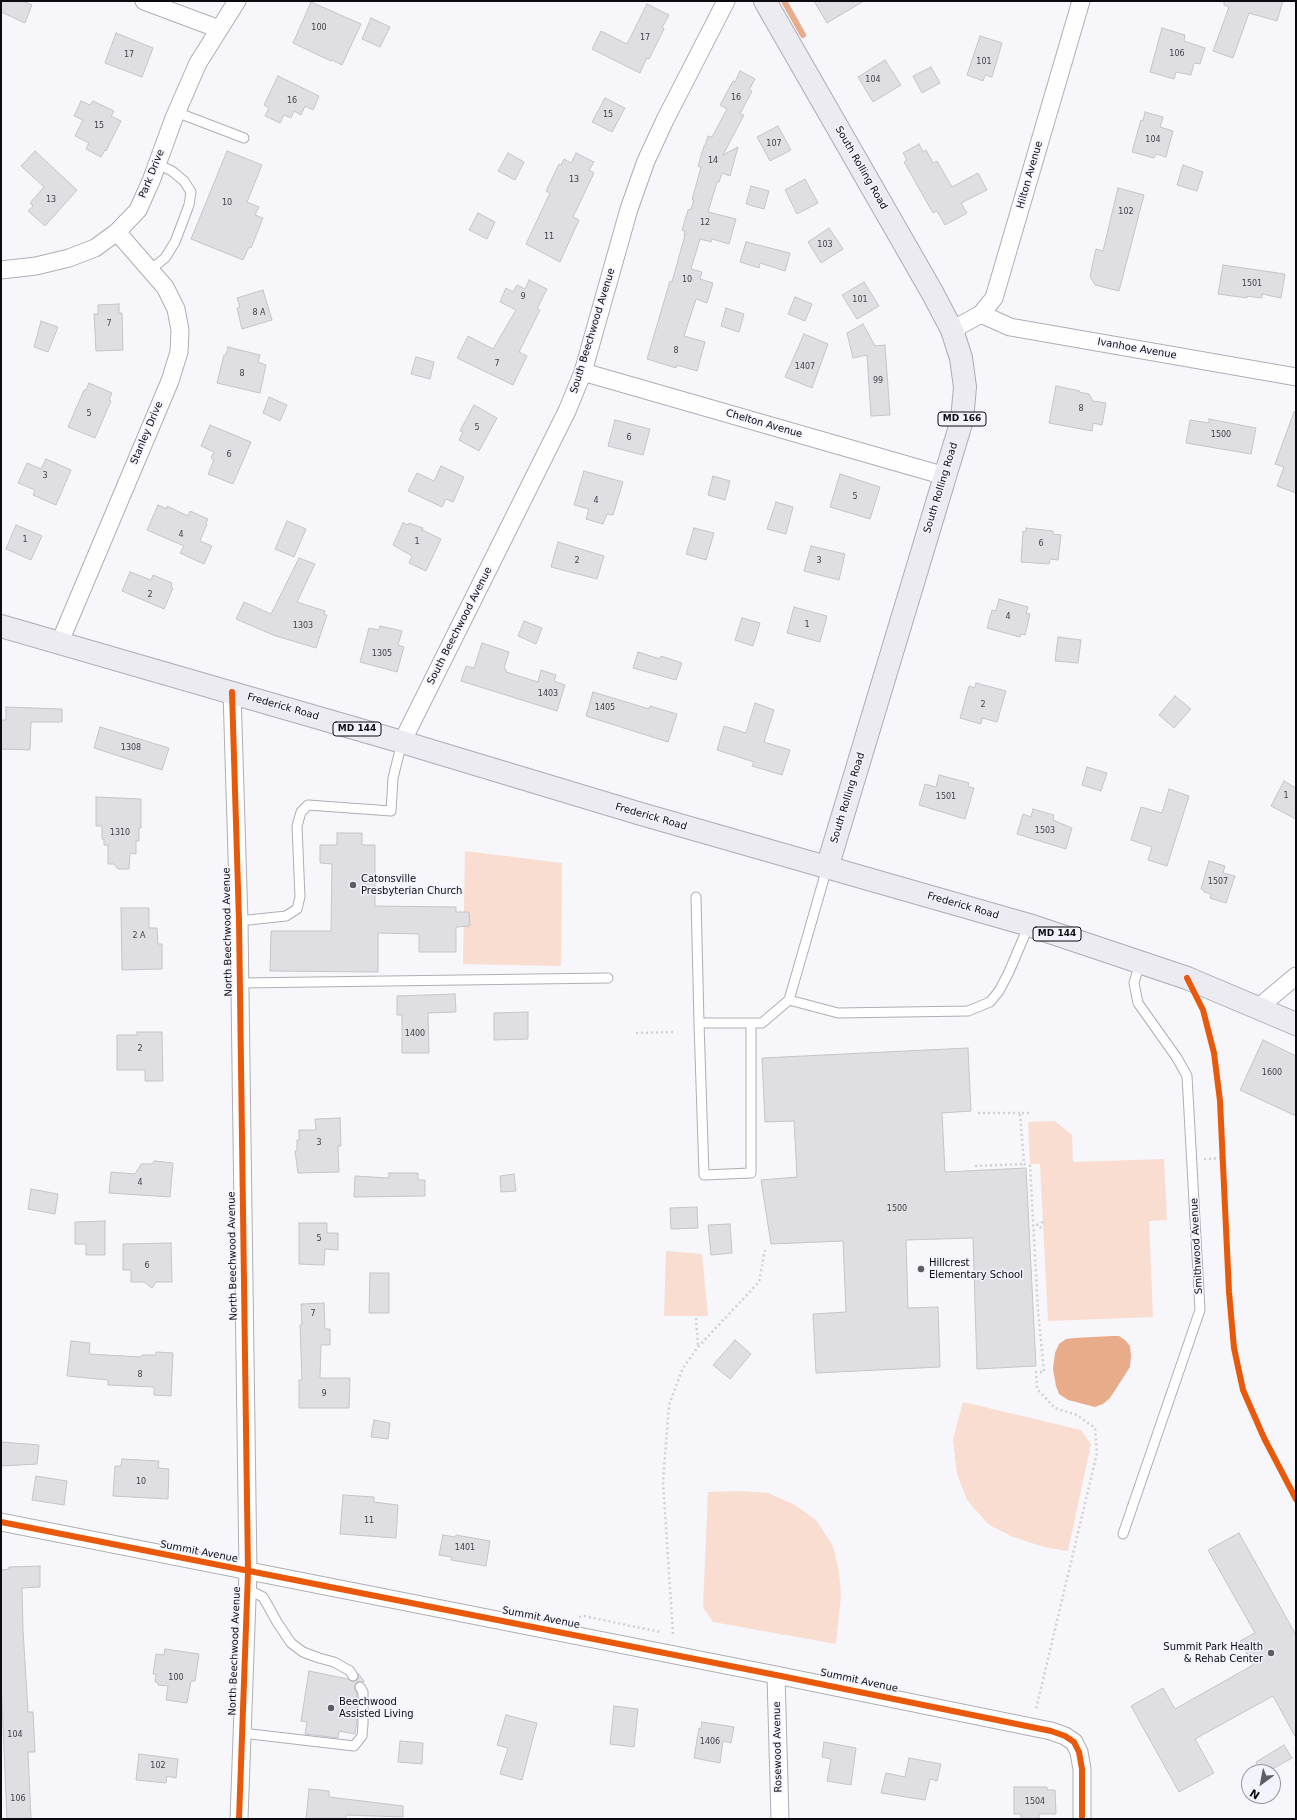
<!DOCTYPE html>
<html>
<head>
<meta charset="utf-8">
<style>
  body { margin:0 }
  #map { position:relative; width:1297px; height:1820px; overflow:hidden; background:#f6f6fb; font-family:"DejaVu Sans",sans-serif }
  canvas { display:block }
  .frame { position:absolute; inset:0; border:2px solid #0b0b11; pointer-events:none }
  .north { position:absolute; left:1241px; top:1764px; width:40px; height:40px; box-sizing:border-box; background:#f3f3fe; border:1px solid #96969f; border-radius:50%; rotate:212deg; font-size:11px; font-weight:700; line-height:16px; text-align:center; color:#0b0b11 }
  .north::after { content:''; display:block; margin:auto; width:14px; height:18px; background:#5d5d63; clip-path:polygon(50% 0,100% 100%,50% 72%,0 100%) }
</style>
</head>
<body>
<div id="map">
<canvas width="1297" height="1820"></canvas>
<div class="frame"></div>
<div class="north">N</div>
</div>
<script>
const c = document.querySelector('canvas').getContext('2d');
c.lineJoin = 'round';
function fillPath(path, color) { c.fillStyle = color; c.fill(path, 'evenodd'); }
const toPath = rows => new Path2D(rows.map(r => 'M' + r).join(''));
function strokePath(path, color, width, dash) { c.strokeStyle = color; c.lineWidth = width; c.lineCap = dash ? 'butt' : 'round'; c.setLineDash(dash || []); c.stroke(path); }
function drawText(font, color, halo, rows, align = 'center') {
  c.font = font + ' "DejaVu Sans",sans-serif'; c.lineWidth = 3; c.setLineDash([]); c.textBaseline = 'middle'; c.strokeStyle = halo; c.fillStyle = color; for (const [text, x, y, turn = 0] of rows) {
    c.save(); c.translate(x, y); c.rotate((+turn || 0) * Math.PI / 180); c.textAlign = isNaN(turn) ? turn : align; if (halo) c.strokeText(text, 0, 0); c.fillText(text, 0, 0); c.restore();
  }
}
const green = toPath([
  [465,851,562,863,561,966,463,964],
  [1055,1121,1072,1135,1073,1162,1164,1159,1167,1220,1149,1221,1153,1317,1048,1321,1040,1164,1030,1164,1028,1122],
  [666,1251,702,1254,708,1316,664,1316],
  [963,1402,1081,1430,1091,1444,1068,1551,1044,1547,1013,1537,988,1524,967,1500,957,1474,953,1439],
  [739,1491,768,1493,795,1505,816,1520,833,1546,839,1571,841,1595,836,1644,713,1622,703,1607,708,1492]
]);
const water = toPath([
  [1112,1336,1119,1336,1125,1340,1130,1346,1131,1356,1130,1367,1110,1398,1103,1404,1095,1407,1068,1400,1059,1394,1056,1386,1053,1369,1055,1353,1059,1344,1066,1339,1074,1338]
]);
const stream = toPath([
  [784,1,803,35]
]);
const building = toPath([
  [1,1,23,1,32,5,25,23,1,12,1,1],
  [814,1,864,1,827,23,814,1],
  [1224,1,1283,1,1277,21,1249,13,1233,58,1213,51,1229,7,1224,5,1224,1],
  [311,2,361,24,342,65,332,60,331,61,293,43,311,2],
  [647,4,669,15,662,28,664,29,649,59,647,58,640,73,592,49,601,31,627,44,647,4],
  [371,18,390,27,380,47,362,39,371,18],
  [1162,28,1185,35,1184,41,1205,48,1200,64,1194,63,1191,75,1176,72,1174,79,1150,72,1162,28],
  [116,33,153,48,142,77,105,63,116,33],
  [980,36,1002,43,992,77,985,75,983,81,967,75,980,36],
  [885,60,901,85,873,102,858,77,885,60],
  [931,67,940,83,922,93,913,76,931,67],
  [740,71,755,79,749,90,752,91,740,114,744,115,723,155,738,147,730,176,722,173,719,182,717,182,708,212,736,219,729,244,712,239,711,242,700,239,691,269,702,272,700,279,713,283,707,303,696,299,684,336,705,342,697,371,677,365,676,368,647,359,670,281,672,282,685,235,684,235,685,231,682,230,688,210,691,209,694,200,692,200,701,167,698,166,704,146,705,146,708,136,712,137,727,109,720,105,733,81,735,82,740,71],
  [278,76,319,96,313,110,305,106,301,115,294,111,291,118,284,115,280,123,265,116,269,108,264,105,278,76],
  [605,98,625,108,612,132,592,122,605,98],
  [81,101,90,105,93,101,114,111,111,116,121,121,106,151,105,150,101,157,86,149,89,143,75,136,83,120,74,116,81,101],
  [1145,112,1163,117,1160,127,1173,131,1166,157,1156,154,1154,158,1132,152,1141,120,1143,121,1145,112],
  [778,126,791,150,770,161,757,137,778,126],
  [919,144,923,152,926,150,933,163,937,161,952,187,978,173,987,190,961,203,967,213,945,225,937,211,933,213,904,162,907,160,903,153,919,144],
  [35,151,77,190,45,226,28,211,33,206,30,203,44,187,21,166,35,151],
  [227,151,262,165,247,202,259,207,255,215,263,218,251,248,249,247,243,260,191,239,227,151],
  [508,153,524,162,515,180,498,171,508,153],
  [576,153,594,162,589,170,594,173,573,217,579,220,560,262,526,244,550,193,546,191,559,164,561,165,564,159,571,163,576,153],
  [1183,165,1203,172,1197,191,1177,185,1183,165],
  [805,179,818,203,797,214,785,190,805,179],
  [751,186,769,191,764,209,746,204,751,186],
  [1118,188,1144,195,1119,291,1095,285,1090,276,1096,249,1103,251,1118,188],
  [478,213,495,222,487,239,469,230,478,213],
  [829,228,843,249,821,263,808,242,829,228],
  [746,242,790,253,785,271,760,263,759,268,740,262,746,242],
  [1223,265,1285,274,1281,298,1262,294,1262,298,1247,296,1247,298,1218,294,1223,265],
  [529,280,547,289,537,309,540,310,519,352,527,356,513,385,457,358,468,336,493,349,516,310,500,302,506,288,513,292,517,285,525,289,529,280],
  [864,282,879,306,857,319,842,295,864,282],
  [263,290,272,320,242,329,237,308,240,307,237,298,263,290],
  [795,297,812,304,805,321,788,314,795,297],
  [119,304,119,313,122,313,123,350,96,351,94,314,98,314,98,305,119,304],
  [726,308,744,314,739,332,721,326,726,308],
  [41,321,58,327,48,352,34,347,41,321],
  [863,324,875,346,885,345,890,415,871,416,867,355,853,358,847,333,863,324],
  [804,334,828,344,812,388,785,377,804,334],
  [228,347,260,355,258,362,266,365,260,393,217,383,224,355,226,355,228,347],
  [416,357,434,362,430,379,411,374,416,357],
  [89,383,112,393,109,400,111,401,95,438,68,427,84,390,86,390,89,383],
  [1056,386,1080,391,1079,392,1089,394,1093,401,1106,403,1102,425,1093,423,1092,431,1049,423,1056,386],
  [269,397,287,405,280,421,263,413,269,397],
  [474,405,497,418,479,451,459,440,463,432,460,431,474,405],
  [1294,412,1296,412,1296,493,1277,486,1284,467,1275,464,1294,412],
  [1209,419,1256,428,1251,454,1186,443,1190,420,1209,423,1209,419],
  [615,420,650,429,643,455,608,446,615,420],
  [210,425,251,442,233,484,208,474,214,460,211,458,214,452,201,446,210,425],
  [46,459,71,470,56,505,33,495,35,490,18,483,27,463,41,469,46,459],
  [441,466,464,477,453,502,446,499,442,507,408,491,417,473,434,481,441,466],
  [584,471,623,482,613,515,607,514,603,524,586,519,589,509,574,505,584,471],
  [840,474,880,487,870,519,830,507,840,474],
  [713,476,730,481,725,500,708,495,713,476],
  [776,502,793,507,786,534,767,529,776,502],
  [158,505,167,509,167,506,188,516,190,511,208,519,206,523,207,524,200,541,212,546,204,564,180,553,184,546,147,530,158,505],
  [287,521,306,529,294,557,275,549,287,521],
  [403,523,408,525,409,523,423,528,422,530,441,539,426,571,409,563,412,556,393,545,403,523],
  [16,525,42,536,31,560,6,549,16,525],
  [694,528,714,533,706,560,686,554,694,528],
  [1026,528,1053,531,1053,534,1061,535,1058,560,1050,559,1049,564,1021,562,1023,531,1026,532,1026,528],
  [558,542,604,556,597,579,551,567,558,542],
  [811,546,845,554,839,580,804,571,811,546],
  [299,558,315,564,297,602,325,611,324,615,327,615,316,648,273,635,236,619,244,602,271,614,299,558],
  [130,572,151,580,153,575,172,583,171,587,173,588,164,609,122,591,130,572],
  [999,599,1028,607,1026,613,1030,614,1025,635,1021,634,1020,637,987,628,992,610,996,611,999,599],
  [794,607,827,616,820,642,787,633,794,607],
  [742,618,760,623,753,646,735,640,742,618],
  [524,621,542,628,536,644,518,636,524,621],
  [380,626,402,631,398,645,404,647,397,672,360,662,369,628,379,630,380,626],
  [1058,637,1081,640,1078,663,1055,661,1058,637],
  [482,643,509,652,504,668,506,669,506,672,538,682,541,670,556,675,554,681,565,685,557,711,461,681,466,666,474,668,482,643],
  [638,652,660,659,661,656,682,663,676,680,633,668,638,652],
  [976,683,1006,691,997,722,982,718,981,724,960,718,969,686,975,688,976,683],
  [593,692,649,709,650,706,677,714,668,742,586,716,593,692],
  [1175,696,1191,709,1174,728,1159,715,1175,696],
  [755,703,774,710,764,742,790,750,782,775,752,766,754,762,717,750,724,726,746,733,755,703],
  [6,707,62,709,62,722,31,722,30,750,1,749,1,720,6,720,6,707],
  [100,727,169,748,162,770,94,748,100,727],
  [1087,767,1107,773,1101,791,1082,785,1087,767],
  [939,775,969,783,968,787,974,788,965,819,919,805,925,784,936,787,939,775],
  [1284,781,1296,788,1296,819,1271,806,1284,781],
  [1169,789,1189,796,1167,866,1148,860,1152,847,1131,840,1141,807,1162,813,1169,789],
  [96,797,141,799,141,828,139,828,139,841,136,841,136,854,130,853,129,869,118,869,114,864,108,864,108,845,104,845,104,839,102,839,102,826,96,826,96,797],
  [1033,809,1054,815,1053,820,1072,828,1066,849,1017,834,1023,814,1031,817,1033,809],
  [337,833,362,833,362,845,375,845,375,906,456,907,456,912,469,912,470,926,456,927,456,952,419,952,419,934,378,933,378,972,270,971,271,931,331,931,332,864,320,863,320,845,337,845,337,833],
  [1209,861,1225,866,1223,873,1235,876,1226,903,1210,898,1211,894,1204,892,1204,890,1201,889,1209,861],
  [121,908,149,908,149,928,157,928,158,944,162,944,162,969,122,970,121,908],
  [455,994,456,1012,428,1013,429,1053,402,1053,402,1015,397,1015,397,996,455,994],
  [528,1012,528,1039,494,1040,494,1013,528,1012],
  [137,1032,162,1032,163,1081,145,1081,145,1070,117,1070,117,1035,137,1035,137,1032],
  [1263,1040,1296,1056,1296,1116,1240,1090,1263,1040],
  [968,1048,971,1111,942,1113,945,1172,1026,1168,1036,1366,977,1369,973,1238,906,1240,908,1308,938,1307,940,1367,816,1373,813,1314,846,1312,843,1241,771,1244,761,1180,797,1177,794,1121,765,1122,762,1058,968,1048],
  [340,1118,341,1146,338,1146,339,1172,298,1173,295,1151,297,1151,297,1140,299,1140,299,1130,316,1130,315,1119,340,1118],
  [155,1161,173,1163,170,1197,109,1193,111,1172,135,1174,141,1164,151,1164,155,1161],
  [389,1173,418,1173,418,1180,425,1180,425,1196,354,1197,355,1176,389,1178,389,1173],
  [514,1174,516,1191,501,1192,500,1176,514,1174],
  [31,1189,58,1194,55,1214,28,1209,31,1189],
  [697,1207,698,1228,671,1229,670,1208,697,1207],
  [105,1221,105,1255,86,1255,86,1244,75,1244,75,1222,105,1221],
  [299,1223,327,1223,327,1233,338,1233,338,1250,325,1249,324,1265,299,1264,299,1223],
  [730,1224,732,1253,711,1255,708,1225,730,1224],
  [171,1243,172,1282,156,1282,152,1288,144,1282,131,1282,131,1270,123,1270,123,1244,171,1243],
  [370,1273,389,1273,389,1313,369,1313,370,1273],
  [324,1303,325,1329,330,1329,330,1345,321,1345,320,1378,350,1378,349,1408,299,1408,299,1380,302,1380,300,1325,302,1325,301,1304,324,1303],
  [735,1340,751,1354,730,1379,713,1365,735,1340],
  [71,1341,90,1343,89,1354,141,1357,142,1355,156,1355,156,1352,173,1353,171,1396,154,1395,154,1387,108,1385,108,1380,67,1376,71,1341],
  [374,1420,390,1423,388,1439,371,1437,374,1420],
  [1,1442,39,1445,37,1464,1,1466,1,1442],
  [122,1459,159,1461,158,1468,169,1469,168,1499,113,1496,115,1466,121,1466,122,1459],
  [36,1476,67,1481,64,1505,32,1500,36,1476],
  [343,1495,374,1497,374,1502,398,1505,396,1538,340,1534,343,1495],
  [1239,1533,1296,1635,1296,1738,1273,1696,1195,1739,1214,1773,1179,1792,1131,1706,1163,1688,1175,1709,1253,1665,1240,1641,1255,1633,1208,1550,1239,1533],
  [443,1535,455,1537,456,1535,490,1541,486,1566,451,1560,452,1557,439,1555,443,1535],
  [40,1566,40,1587,22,1588,23,1630,28,1712,33,1712,35,1752,28,1752,31,1818,7,1819,1,1680,1,1570,9,1569,9,1567,40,1566],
  [165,1649,199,1654,195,1681,191,1681,187,1703,166,1700,168,1686,158,1685,158,1683,155,1682,156,1674,153,1674,156,1654,164,1655,165,1649],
  [309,1671,348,1679,353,1682,358,1679,358,1673,364,1681,364,1682,357,1682,354,1687,357,1694,357,1721,355,1734,339,1731,338,1738,305,1734,307,1722,301,1721,309,1671],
  [614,1706,638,1709,634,1747,610,1744,614,1706],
  [506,1715,537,1723,522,1780,500,1774,508,1748,497,1745,506,1715],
  [702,1722,734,1727,731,1743,723,1741,720,1763,694,1758,699,1728,701,1729,702,1722],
  [400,1741,423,1743,422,1764,398,1762,400,1741],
  [824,1742,856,1748,851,1785,827,1781,831,1759,822,1757,824,1742],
  [1284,1745,1292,1758,1267,1772,1262,1772,1256,1762,1284,1745],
  [139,1754,178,1759,176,1778,167,1776,166,1783,136,1780,139,1754],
  [909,1758,941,1764,937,1781,930,1779,925,1800,881,1793,886,1773,905,1777,909,1758],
  [1014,1787,1047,1787,1047,1790,1055,1790,1056,1814,1039,1814,1039,1819,1021,1819,1021,1814,1014,1814,1014,1787],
  [309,1789,329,1791,329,1797,403,1806,403,1817,346,1815,346,1819,306,1819,309,1789]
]);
const path = toPath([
  [636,1033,676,1032],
  [978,1113,1020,1113],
  [1029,1113,1020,1113,1024,1164,1030,1166,1038,1311,1044,1372,1036,1372,1037,1389,1055,1408,1077,1415,1095,1428,1097,1453,1036,1709],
  [1204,1159,1223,1158],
  [975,1166,1024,1164],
  [1043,1222,1037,1225,1043,1229],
  [696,1318,698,1347],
  [579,1617,584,1616,660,1632],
  [673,1634,663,1482,669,1405,683,1368,698,1347,759,1282,765,1250]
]);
const lane = toPath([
  [176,112,244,138],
  [151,269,165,258,175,242,189,205,191,192,184,181,172,171,157,164],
  [827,868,789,1000,838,1013,968,1011,990,1002,999,991,1008,974,1029,925],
  [696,897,699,1023,762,1023,789,1000],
  [239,921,286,916,297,909,300,897,297,826,301,812,308,805,391,811,393,778,402,742],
  [240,983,608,978],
  [699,1023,704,1175,751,1173,751,1023],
  [1123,1534,1200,1310,1187,1076,1177,1058,1138,1003,1134,983,1140,962],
  [247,1589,263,1597,277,1622,291,1643,303,1652,319,1658,334,1662,350,1671,353,1676],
  [242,1733,354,1746,362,1736,363,1724,363,1692,360,1687]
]);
const street = toPath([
  [144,1,219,29],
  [1,270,36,266,69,258,95,248,117,232,138,210,151,181,174,118,198,63,237,1],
  [981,314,1010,327,1296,377],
  [952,330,981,314,994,298,1081,1],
  [583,372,945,476],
  [59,644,170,381,179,352,180,330,176,309,165,287,117,232],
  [232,692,239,921,248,1572,239,1819],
  [402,742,567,411,583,372,629,209,646,161,665,120,726,1],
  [1259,1007,1296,976],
  [1,1522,776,1675,1051,1731,1065,1736,1074,1742,1079,1752,1082,1769,1082,1819],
  [776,1675,780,1819]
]);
const primary = toPath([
  [765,1,932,292,952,330,961,358,965,387,962,420,827,868],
  [1,626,402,742,641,814,1029,925,1187,978,1296,1024]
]);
const cycleway = toPath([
  [232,692,239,921,248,1572,239,1819],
  [1187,978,1203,1010,1214,1053,1220,1101,1229,1292,1234,1348,1243,1390,1264,1438,1296,1499],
  [1,1522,776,1675,1051,1731,1065,1736,1074,1742,1079,1752,1082,1769,1082,1819]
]);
const markers = [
  [353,885,4,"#5d5d63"],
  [921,1269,4,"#5d5d63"],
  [1271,1653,4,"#5d5d63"],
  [331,1708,4,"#5d5d63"]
];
const numberNames = [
  ["100",319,28],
  ["17",645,38],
  ["106",1177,54],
  ["17",129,55],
  ["101",984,62],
  ["104",873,80],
  ["16",736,98],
  ["16",292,101],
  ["15",608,115],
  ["15",99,126],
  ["104",1153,140],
  ["107",774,144],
  ["14",713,161],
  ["13",574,180],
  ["13",51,200],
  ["10",227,203],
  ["102",1126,212],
  ["12",705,223],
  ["11",549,237],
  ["103",825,245],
  ["10",687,280],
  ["1501",1252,284],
  ["9",523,297],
  ["101",860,300],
  ["8 A",259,313],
  ["7",109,324],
  ["8",676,351],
  ["7",497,364],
  ["1407",805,367],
  ["8",242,374],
  ["99",878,381],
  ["8",1081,409],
  ["5",89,414],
  ["5",477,428],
  ["1500",1221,435],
  ["6",629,438],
  ["6",229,455],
  ["3",45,476],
  ["5",855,497],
  ["4",596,501],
  ["4",181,535],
  ["1",25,540],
  ["1",417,542],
  ["6",1041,544],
  ["2",577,561],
  ["3",819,561],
  ["2",150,595],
  ["4",1008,617],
  ["1",807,625],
  ["1303",303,626],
  ["1305",382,654],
  ["1403",548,694],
  ["2",983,705],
  ["1405",605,708],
  ["1308",131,748],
  ["1",1286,796],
  ["1501",946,797],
  ["1503",1045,831],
  ["1310",120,833],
  ["1507",1218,882],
  ["2 A",139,936],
  ["1400",415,1034],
  ["2",140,1049],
  ["1600",1272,1073],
  ["3",319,1143],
  ["4",140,1183],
  ["1500",897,1209],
  ["5",319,1239],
  ["6",147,1266],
  ["7",313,1314],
  ["8",140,1375],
  ["9",324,1394],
  ["10",141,1482],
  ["11",369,1521],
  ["1401",465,1548],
  ["100",176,1678],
  ["104",15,1735],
  ["1406",710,1742],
  ["102",158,1766],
  ["106",18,1799],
  ["1504",1035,1802]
];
const shields = [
  [962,419,48],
  [357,729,48],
  [1057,934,48]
];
const shieldNames = [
  ["MD 166",962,419],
  ["MD 144",357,729],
  ["MD 144",1057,934]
];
const streetNames = [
  ["South Rolling Road",861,168,60],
  ["Park Drive",152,174,-68],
  ["Hilton Avenue",1030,175,-74],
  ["South Beechwood Avenue",593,331,-73],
  ["Ivanhoe Avenue",1137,349,10],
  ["Chelton Avenue",764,424,16],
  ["Stanley Drive",147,433,-67],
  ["South Rolling Road",941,488,-73],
  ["South Beechwood Avenue",460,626,-63],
  ["Frederick Road",283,707,16],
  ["South Rolling Road",848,798,-73],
  ["Frederick Road",651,817,16],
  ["Frederick Road",963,906,16],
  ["North Beechwood Avenue",228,932,-91],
  ["Smithwood Avenue",1197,1246,-93],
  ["North Beechwood Avenue",233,1256,-91],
  ["Summit Avenue",199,1552,11],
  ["Summit Avenue",541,1618,11],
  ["North Beechwood Avenue",235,1651,-88],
  ["Summit Avenue",859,1681,12],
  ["Rosewood Avenue",778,1747,-91]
];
const poiNames = [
  ["Catonsville",361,879],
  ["Presbyterian Church",361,891],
  ["Hillcrest",929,1263],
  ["Elementary School",929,1275],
  ["Summit Park Health",1263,1647,"right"],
  ["& Rehab Center",1263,1659,"right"],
  ["Beechwood",339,1702],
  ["Assisted Living",339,1714]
];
fillPath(green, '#f9ddd0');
fillPath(water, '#e8ac8b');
strokePath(stream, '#e8ac8b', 6);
fillPath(building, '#dedee3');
strokePath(building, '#c4c4c9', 1);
strokePath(lane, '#aeaeb4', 11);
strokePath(street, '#aeaeb4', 19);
strokePath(primary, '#acabb7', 24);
strokePath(path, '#d1d1d2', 2.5, [2, 3]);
strokePath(lane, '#fefefe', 9);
strokePath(street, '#fefefe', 17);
strokePath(primary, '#ecebf1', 22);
strokePath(cycleway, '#e8590c', 6);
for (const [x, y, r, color] of markers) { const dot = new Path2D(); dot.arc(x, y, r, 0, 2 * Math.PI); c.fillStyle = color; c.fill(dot); strokePath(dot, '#f3f3fe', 1.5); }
drawText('8px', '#414146', null, numberNames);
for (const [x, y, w] of shields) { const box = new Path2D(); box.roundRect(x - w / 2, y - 7, w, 14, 3); c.fillStyle = '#f3f3fe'; c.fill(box); strokePath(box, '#0b0b11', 1); }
drawText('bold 9px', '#0b0b11', null, shieldNames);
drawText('10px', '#0b0b11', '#f3f3fe', streetNames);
drawText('10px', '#0b0b11', '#f3f3fe', poiNames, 'left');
</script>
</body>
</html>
